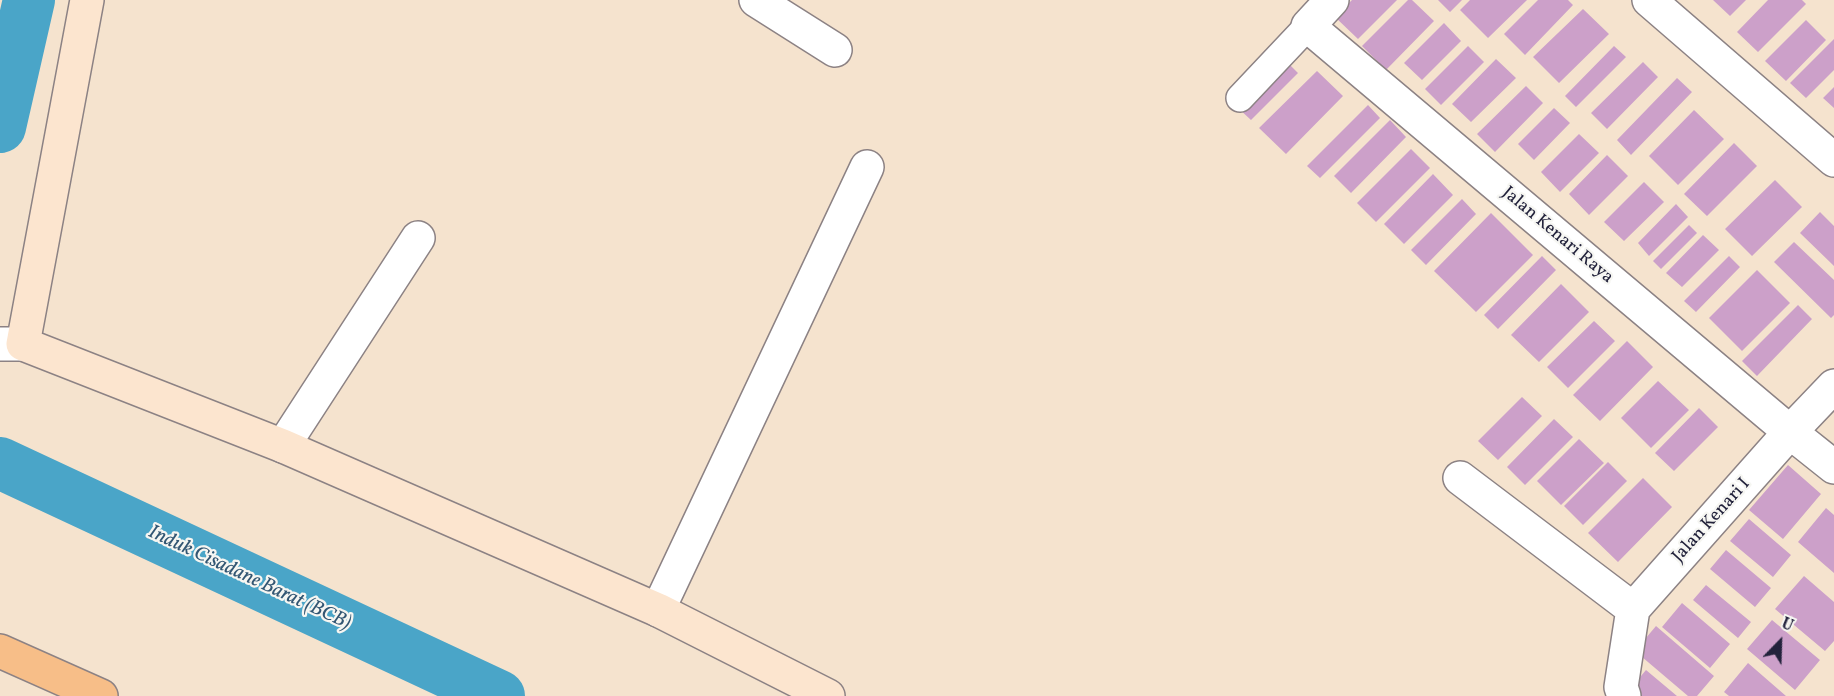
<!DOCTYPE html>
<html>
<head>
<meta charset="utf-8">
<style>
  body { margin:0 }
  #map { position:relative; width:1834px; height:696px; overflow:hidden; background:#f5e3ce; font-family:Vollkorn,serif }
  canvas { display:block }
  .north { position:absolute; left:1750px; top:612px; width:60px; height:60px; -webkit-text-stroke:4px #f6f6f2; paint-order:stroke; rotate:23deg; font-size:16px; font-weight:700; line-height:24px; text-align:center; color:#22223b }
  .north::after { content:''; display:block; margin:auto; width:21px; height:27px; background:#22223b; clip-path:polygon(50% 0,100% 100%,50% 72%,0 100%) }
</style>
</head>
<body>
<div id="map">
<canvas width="1834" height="696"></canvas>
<div class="north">U</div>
</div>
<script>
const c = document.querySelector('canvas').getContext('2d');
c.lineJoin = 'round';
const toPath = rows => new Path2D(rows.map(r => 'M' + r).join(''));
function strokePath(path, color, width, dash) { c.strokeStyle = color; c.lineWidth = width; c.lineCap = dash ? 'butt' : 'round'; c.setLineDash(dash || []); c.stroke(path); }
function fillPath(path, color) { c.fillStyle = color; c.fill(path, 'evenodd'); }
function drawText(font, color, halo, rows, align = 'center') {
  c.font = font + ' Vollkorn,serif'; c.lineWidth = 4.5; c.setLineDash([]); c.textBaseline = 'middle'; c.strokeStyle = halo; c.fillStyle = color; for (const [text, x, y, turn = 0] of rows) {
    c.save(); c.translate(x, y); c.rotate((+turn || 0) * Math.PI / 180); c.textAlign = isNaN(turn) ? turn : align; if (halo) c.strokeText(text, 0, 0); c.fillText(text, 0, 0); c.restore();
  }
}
const canal = toPath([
  [0,127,29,0],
  [0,463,499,696]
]);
const building = toPath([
  [1352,0,1397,0,1358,39,1335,17],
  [1408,0,1412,0,1434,21,1386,70,1362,46],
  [1438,0,1462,0,1450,12],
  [1470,0,1527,0,1488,38,1460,10],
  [1538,0,1568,0,1573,5,1525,55,1504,34],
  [1713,0,1746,0,1730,16],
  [1768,0,1802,0,1806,4,1758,52,1737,32],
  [1583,9,1609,34,1559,83,1533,57],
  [1806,20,1826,40,1786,81,1765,61],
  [1444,23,1461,41,1422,80,1404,63],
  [1834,39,1834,70,1806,98,1790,83],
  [1468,46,1484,62,1441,105,1425,89],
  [1614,46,1626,57,1576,107,1565,96],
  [1284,59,1298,73,1251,120,1237,107],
  [1496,59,1516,78,1471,122,1452,104],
  [1643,62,1658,77,1607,129,1591,113],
  [1317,71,1343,96,1286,154,1259,128],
  [1677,78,1692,92,1631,155,1617,140],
  [1526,86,1543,103,1495,152,1477,134],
  [1834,87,1834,108,1823,98],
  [1368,105,1380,118,1320,178,1307,166],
  [1554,108,1570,123,1534,160,1518,144],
  [1694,110,1724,139,1678,185,1649,156],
  [1390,120,1406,137,1351,193,1334,176],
  [1579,134,1599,153,1560,192,1541,172],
  [1734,143,1757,166,1707,216,1684,194],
  [1411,149,1430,168,1376,222,1357,203],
  [1607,155,1628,176,1589,215,1569,194],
  [1433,174,1453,195,1404,244,1384,224],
  [1775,180,1802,207,1752,256,1725,229],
  [1644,182,1664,202,1624,241,1604,222],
  [1462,199,1476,214,1426,265,1411,250],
  [1676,204,1688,217,1649,256,1638,243],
  [1820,212,1834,226,1834,266,1800,233],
  [1491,213,1533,255,1476,312,1434,271],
  [1689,225,1697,233,1661,269,1653,261],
  [1703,235,1719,250,1682,287,1666,273],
  [1794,242,1834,280,1834,315,1831,318,1774,262],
  [1542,256,1556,270,1498,329,1484,315],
  [1729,256,1740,267,1696,312,1684,301],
  [1757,270,1790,303,1742,351,1709,318],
  [1561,284,1589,312,1539,362,1511,335],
  [1798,305,1812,319,1757,376,1742,361],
  [1594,321,1615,341,1568,388,1547,367],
  [1627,341,1653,367,1600,421,1573,395],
  [1658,381,1689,410,1651,448,1621,418],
  [1522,397,1542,416,1498,460,1478,441],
  [1699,408,1718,427,1674,471,1655,453],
  [1554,419,1573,437,1525,485,1507,467],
  [1579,439,1604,463,1561,505,1537,481],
  [1608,462,1627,481,1583,525,1564,506],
  [1788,465,1821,494,1783,539,1749,510],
  [1643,478,1672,507,1618,562,1588,533],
  [1826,508,1834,515,1834,573,1798,542],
  [1749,519,1791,555,1773,577,1730,541],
  [1726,550,1771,588,1755,607,1710,569],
  [1804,576,1834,602,1834,641,1825,651,1775,609],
  [1706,585,1751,622,1738,638,1693,600],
  [1682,603,1730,644,1710,668,1662,627],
  [1772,620,1820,660,1795,690,1747,649],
  [1656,626,1714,676,1697,696,1688,696,1635,651],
  [1748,663,1786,696,1729,696,1724,692],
  [1646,670,1677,696,1638,696,1630,689]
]);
const lane = toPath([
  [1240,98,1308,26]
]);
const street = toPath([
  [756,0,835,50],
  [1332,0,1308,26,1790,432,1834,467],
  [1649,0,1834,160],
  [0,344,23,344],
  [283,446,418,238],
  [1460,478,1633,609],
  [1633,609,1790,432,1834,386],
  [658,610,867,167],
  [1624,696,1621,687,1633,609]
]);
const secondary = toPath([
  [87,0,23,344,283,446,658,610,828,696]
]);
const primary = toPath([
  [0,651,101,696]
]);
const streetNames = [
  ["Jalan Kenari Raya",1557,236,40],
  ["Jalan Kenari I",1712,521,-48]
];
const waterNames = [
  ["Induk Cisadane Barat (BCB)",249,579,25]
];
strokePath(canal, '#4aa5c8', 52);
fillPath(building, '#cca0c9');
strokePath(lane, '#8c8284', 30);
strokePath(street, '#8c8284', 36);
strokePath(secondary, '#8c8284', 36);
strokePath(primary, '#8c8284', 36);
strokePath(lane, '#fff', 27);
strokePath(street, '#fff', 33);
strokePath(secondary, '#fce5cf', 33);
strokePath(primary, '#f7be88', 33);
drawText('18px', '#22223b', '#f6f6f2', streetNames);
drawText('italic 20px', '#325673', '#f6f6f2', waterNames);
</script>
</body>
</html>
